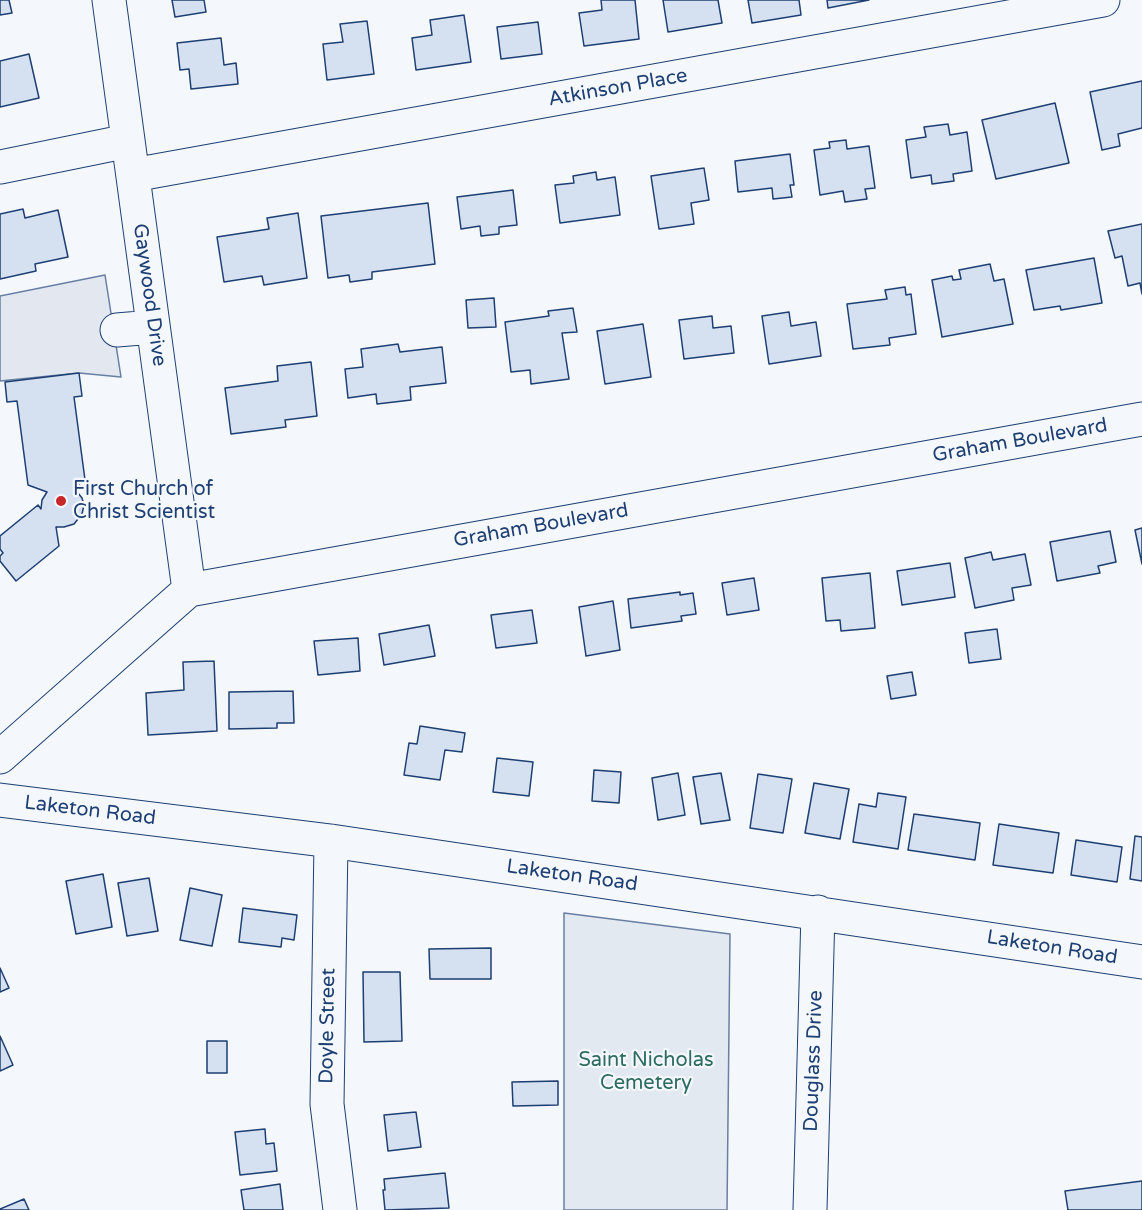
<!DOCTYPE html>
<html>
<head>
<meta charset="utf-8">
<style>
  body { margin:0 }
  canvas { display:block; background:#f4f7fb }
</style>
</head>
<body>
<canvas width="1142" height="1210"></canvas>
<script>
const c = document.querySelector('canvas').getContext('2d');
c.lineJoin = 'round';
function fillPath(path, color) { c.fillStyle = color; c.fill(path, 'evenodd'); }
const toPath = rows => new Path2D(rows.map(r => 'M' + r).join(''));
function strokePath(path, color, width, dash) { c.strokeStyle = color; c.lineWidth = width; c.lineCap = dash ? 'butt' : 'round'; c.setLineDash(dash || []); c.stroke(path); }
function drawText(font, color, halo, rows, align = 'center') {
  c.font = font + ' "Varela Round",sans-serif'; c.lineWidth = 4.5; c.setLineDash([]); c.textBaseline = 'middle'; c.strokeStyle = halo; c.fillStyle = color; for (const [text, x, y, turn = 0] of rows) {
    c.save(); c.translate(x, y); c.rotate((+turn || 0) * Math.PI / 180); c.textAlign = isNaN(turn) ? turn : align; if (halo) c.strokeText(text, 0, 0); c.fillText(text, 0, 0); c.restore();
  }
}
const green = toPath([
  [564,913,730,934,727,1210,564,1210,564,913]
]);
const parking = toPath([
  [105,275,121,377,79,373,0,381,0,296,105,275]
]);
const building = toPath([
  [0,0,9,0,12,13,0,15,0,0],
  [172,0,204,0,206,12,175,17,172,0],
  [601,0,635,0,639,39,584,46,579,13,602,10,601,0],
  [663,0,718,0,722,23,668,32,663,0],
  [748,0,799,0,801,15,752,23,748,0],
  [827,0,869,0,828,8,827,0],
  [464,15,471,62,416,70,412,38,432,35,430,20,464,15],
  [367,21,374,74,327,80,323,44,343,42,340,24,367,21],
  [538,22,542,54,501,59,497,27,538,22],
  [221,38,224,65,236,63,238,84,191,89,189,69,180,70,177,43,221,38],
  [29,54,39,98,0,107,0,61,29,54],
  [1142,81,1142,128,1118,134,1120,146,1102,150,1090,92,1142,81],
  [1055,103,1069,163,996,179,982,120,1055,103],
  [948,124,950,135,967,132,972,171,953,174,954,181,932,184,931,175,911,178,906,140,926,137,924,127,948,124],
  [846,140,847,149,869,146,875,188,865,189,867,199,845,202,843,191,820,195,814,150,830,148,829,142,846,140],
  [790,154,794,185,790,185,792,197,773,199,772,188,738,192,735,161,790,154],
  [704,168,709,200,691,203,694,224,659,229,651,176,704,168],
  [596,172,597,180,615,177,620,215,560,223,555,185,574,183,573,176,596,172],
  [513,190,517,225,499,227,499,234,481,236,480,226,461,229,457,197,513,190],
  [428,203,435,264,372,272,372,279,350,282,349,275,328,278,321,216,428,203],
  [23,209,25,218,58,210,68,257,35,264,36,271,0,279,0,214,23,209],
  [298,213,307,278,264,285,262,276,224,282,217,237,269,229,267,218,298,213],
  [1142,224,1142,294,1140,283,1128,286,1122,256,1115,258,1108,231,1142,224],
  [1094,258,1102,303,1061,310,1060,306,1034,310,1026,270,1094,258],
  [990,264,994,281,1004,279,1013,324,942,337,932,280,952,276,953,280,961,279,959,270,990,264],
  [905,287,906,295,911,294,916,334,889,338,890,345,853,349,847,304,887,299,885,290,905,287],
  [494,298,496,327,468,328,466,300,494,298],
  [573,308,577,332,562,333,569,379,531,384,530,370,511,372,505,322,549,316,548,311,573,308],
  [789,312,791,326,816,322,821,356,769,364,762,316,789,312],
  [712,316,713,328,731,326,734,353,684,359,679,320,712,316],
  [643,324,651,377,605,384,597,331,643,324],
  [398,344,400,352,442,347,446,383,410,387,411,400,377,404,376,394,348,398,345,369,363,367,361,349,398,344],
  [311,362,317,416,285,420,286,427,231,434,225,388,278,381,277,366,311,362],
  [79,373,82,396,74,397,85,480,74,488,82,498,84,505,82,514,74,524,64,527,56,527,59,546,16,581,0,561,0,556,3,553,0,549,0,536,38,505,41,509,42,500,47,492,28,485,17,401,7,402,5,382,79,373],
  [1142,528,1142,564,1135,530,1142,528],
  [1110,531,1116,562,1098,566,1100,573,1057,581,1050,542,1110,531],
  [991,552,993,560,1025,554,1031,585,1012,588,1014,600,975,608,965,558,991,552],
  [950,563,955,597,902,605,897,571,950,563],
  [870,573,875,628,841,631,840,620,826,621,822,578,870,573],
  [754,578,759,610,727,615,722,583,754,578],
  [680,592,680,595,693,593,696,614,681,616,682,621,631,628,628,599,680,592],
  [613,601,620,650,586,656,579,607,613,601],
  [532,610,537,643,496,648,491,615,532,610],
  [429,625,435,656,384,665,379,634,429,625],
  [997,629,1001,659,969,663,965,633,997,629],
  [358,638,360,671,318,675,314,641,358,638],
  [214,661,217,731,148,735,146,693,184,690,183,662,214,661],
  [912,672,916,695,891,699,887,676,912,672],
  [293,691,294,723,277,723,277,728,229,729,229,692,293,691],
  [420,726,465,733,462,752,445,750,440,780,404,775,409,743,417,744,420,726],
  [497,758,533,762,529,796,493,792,497,758],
  [594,770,621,772,619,803,592,801,594,770],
  [678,773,685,815,658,820,652,778,678,773],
  [721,773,730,820,701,824,693,777,721,773],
  [758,774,792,779,783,833,750,828,758,774],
  [814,783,849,789,840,839,805,833,814,783],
  [878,793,906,797,898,849,853,842,859,804,876,807,878,793],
  [914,814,980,823,975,860,908,850,914,814],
  [999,824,1059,833,1053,873,993,865,999,824],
  [1135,836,1142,837,1142,881,1130,879,1135,836],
  [1076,840,1122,847,1117,882,1071,875,1076,840],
  [103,874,112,927,76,934,66,881,103,874],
  [149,878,158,931,127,936,118,883,149,878],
  [190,888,222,895,212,946,180,940,190,888],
  [243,908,297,915,294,940,282,938,281,947,239,942,243,908],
  [491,948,491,979,430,979,429,949,491,948],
  [0,968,9,988,0,992,0,968],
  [363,972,400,972,402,1041,364,1042,363,972],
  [0,1036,13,1065,0,1071,0,1036],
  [207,1041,227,1041,227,1073,207,1073,207,1041],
  [558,1081,558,1105,513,1106,512,1082,558,1081],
  [416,1112,421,1147,388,1151,384,1115,416,1112],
  [265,1129,266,1144,274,1143,277,1171,240,1175,235,1132,265,1129],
  [445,1173,449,1208,385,1210,383,1190,385,1190,384,1179,445,1173],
  [1142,1181,1142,1210,1068,1210,1065,1191,1142,1181],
  [280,1184,283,1210,244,1210,241,1190,280,1184],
  [24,1199,29,1210,1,1210,0,1209,24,1199]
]);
const minor = toPath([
  [109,0,189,590],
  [0,167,128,141],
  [133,175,1103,0],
  [117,330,153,327],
  [0,757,189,590,1142,419],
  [0,800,331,841,1142,962],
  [331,841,327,1104,340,1210],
  [810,1210,818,912]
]);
const markers = [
  [61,501,6,"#c62828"]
];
const streetNames = [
  ["Atkinson Place",618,88,-10],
  ["Gaywood Drive",149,295,82],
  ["Graham Boulevard",1020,441,-10],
  ["Graham Boulevard",541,526,-10],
  ["Laketon Road",90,811,7],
  ["Laketon Road",572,876,8],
  ["Laketon Road",1052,948,9],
  ["Doyle Street",328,1026,-89],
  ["Douglass Drive",814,1061,-88]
];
const poiNames = [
  ["First Church of",73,490],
  ["Christ Scientist",73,513]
];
const parkNames = [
  ["Saint Nicholas",646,1061],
  ["Cemetery",646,1084]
];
fillPath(green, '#e3e9f0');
strokePath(green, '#687fa3', 1.5);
fillPath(parking, '#e3e8f0');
strokePath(parking, '#687fa3', 1.5);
fillPath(building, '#d5e0f0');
strokePath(building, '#1d3f73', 1.5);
strokePath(minor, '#1d3f73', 35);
strokePath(minor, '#f4f7fb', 33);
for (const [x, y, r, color] of markers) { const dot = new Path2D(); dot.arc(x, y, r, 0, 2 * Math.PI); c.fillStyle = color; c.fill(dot); strokePath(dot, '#f4f7fb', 2); }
drawText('20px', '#1d3f73', '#f4f7fb', streetNames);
drawText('20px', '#1d3f73', '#f4f7fb', poiNames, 'left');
drawText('20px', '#2c6c60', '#f4f7fb', parkNames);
</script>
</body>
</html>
